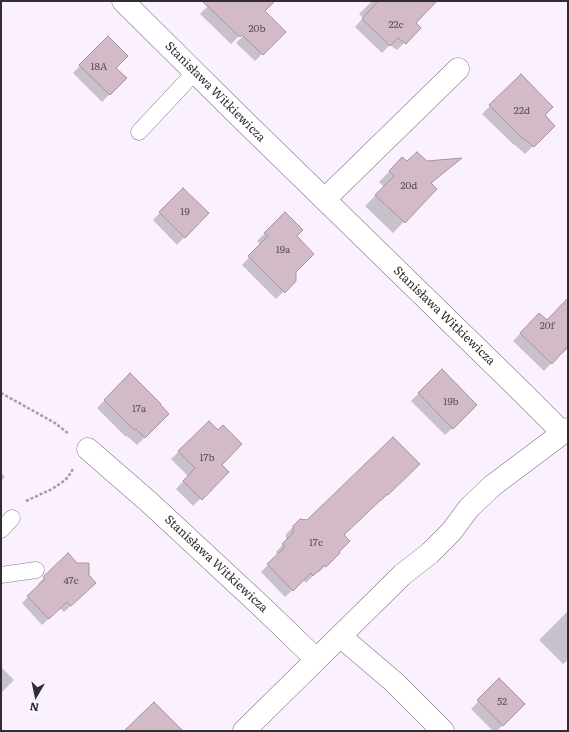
<!DOCTYPE html>
<html>
<head>
<meta charset="utf-8">
<style>
  body { margin:0 }
  #map { position:relative; width:569px; height:732px; overflow:hidden; background:#fbf1fe; font-family:Literata,serif }
  canvas { display:block }
  .frame { position:absolute; inset:0; border:2px solid #322c33; pointer-events:none }
  .north { position:absolute; left:16px; top:676px; width:40px; height:40px; -webkit-text-stroke:3px #fff; paint-order:stroke; rotate:189deg; font-size:11px; font-weight:700; line-height:16px; text-align:center; color:#322c33 }
  .north::after { content:''; display:block; margin:auto; width:14px; height:18px; background:#322c33; clip-path:polygon(50% 0,100% 100%,50% 72%,0 100%) }
</style>
</head>
<body>
<div id="map">
<canvas width="569" height="732"></canvas>
<div class="frame"></div>
<div class="north">N</div>
</div>
<script>
const c = document.querySelector('canvas').getContext('2d');
c.lineJoin = 'round';
function fillPath(path, color) { c.fillStyle = color; c.fill(path, 'evenodd'); }
const toPath = rows => new Path2D(rows.map(r => 'M' + r).join(''));
function strokePath(path, color, width, dash) { c.strokeStyle = color; c.lineWidth = width; c.lineCap = dash ? 'butt' : 'round'; c.setLineDash(dash || []); c.stroke(path); }
function drawText(font, color, halo, rows, align = 'center') {
  c.font = font + ' Literata,serif'; c.lineWidth = 3.5; c.setLineDash([]); c.textBaseline = 'middle'; c.strokeStyle = halo; c.fillStyle = color; for (const [text, x, y, turn = 0] of rows) {
    c.save(); c.translate(x, y); c.rotate((+turn || 0) * Math.PI / 180); c.textAlign = isNaN(turn) ? turn : align; if (halo) c.strokeText(text, 0, 0); c.fillText(text, 0, 0); c.restore();
  }
}
const shadow = toPath([
  [202,1,259,1,264,11,284,32,255,61,236,43,247,32,245,30,231,44,200,14,208,6],
  [372,1,418,1,415,23,420,28,397,50,390,45,382,53,355,27,363,18,359,14],
  [108,37,115,68,125,78,102,102,73,73],
  [521,75,544,115,554,126,525,154,515,145,514,145,482,114],
  [402,158,407,162,426,162,459,159,449,168,431,184,435,189,393,233,365,206,384,187,379,182],
  [183,189,207,213,177,245,153,220],
  [285,214,295,236,295,281,276,299,242,265,261,245,257,241],
  [568,303,568,348,562,354,561,353,544,371,513,341,539,314,547,321],
  [442,370,476,405,445,435,411,401],
  [130,375,168,414,137,445,127,436,126,437,97,408],
  [209,422,220,465,227,472,193,506,176,489,188,476,171,459],
  [419,464,381,501,380,500,343,535,337,552,339,553,318,573,317,572,306,583,303,580,285,597,261,572,278,555,276,552,286,541,286,534,300,520,307,521],
  [1,473,5,477,1,481],
  [68,554,77,564,89,589,64,612,60,608,42,625,22,603,39,586,38,584],
  [568,611,568,660,563,664,539,640],
  [1,667,14,680,1,693],
  [499,680,524,704,497,731,493,731,471,709]
]);
const building = toPath([
  [202,1,275,1,265,11,286,32,263,55,242,35,240,37,202,1],
  [378,1,437,1,416,23,421,28,406,44,398,38,390,46,362,19,378,1],
  [108,36,128,56,116,68,127,78,110,95,79,65,108,36],
  [521,74,553,107,545,115,555,126,534,147,523,138,522,138,489,105,521,74],
  [417,152,427,161,462,158,431,183,437,189,405,223,375,195,394,176,389,171,402,157,407,161,417,152],
  [183,188,209,213,185,238,159,212,183,188],
  [285,212,303,230,297,236,314,254,296,272,296,281,285,293,248,256,268,236,264,233,285,212],
  [568,298,568,346,552,364,520,333,539,313,547,320,568,298],
  [442,369,477,405,453,429,418,393,442,369],
  [130,373,161,404,160,404,169,414,145,438,136,429,134,430,104,400,130,373],
  [209,421,218,430,223,425,242,444,222,465,229,472,202,500,183,481,195,468,178,451,209,421],
  [393,437,420,464,388,495,387,494,344,535,350,541,339,552,340,553,326,567,324,565,313,576,311,573,293,591,267,564,285,547,282,544,293,533,293,526,300,519,307,520,393,437],
  [68,553,77,563,89,563,89,575,96,583,71,606,67,602,49,619,27,596,45,579,43,577,68,553],
  [499,678,525,704,503,726,477,700,499,678],
  [154,702,183,731,124,731,154,702]
]);
const path = toPath([
  [1,393,55,423,69,434],
  [26,501,52,489,64,481,68,477,73,469]
]);
const lane = toPath([
  [139,132,195,72],
  [1,530,12,518],
  [1,575,36,570]
]);
const street = toPath([
  [123,1,237,114,524,394,563,433],
  [325,199,458,69],
  [88,449,150,503,262,607,316,659],
  [340,636,394,682,443,731],
  [244,731,402,575,430,553,451,532,469,508,492,486,568,429]
]);
const numberNames = [
  ["22c",396,25],
  ["20b",257,29],
  ["18A",99,67],
  ["22d",522,111],
  ["20d",409,186],
  ["19",185,212],
  ["19a",283,250],
  ["20f",547,326],
  ["19b",451,402],
  ["17a",139,409],
  ["17b",207,458],
  ["17c",316,543],
  ["47c",71,581],
  ["52",502,702]
];
const streetNames = [
  ["Stanisława Witkiewicza",215,92,45],
  ["Stanisława Witkiewicza",444,316,44],
  ["Stanisława Witkiewicza",216,564,43]
];
fillPath(shadow, '#0003');
fillPath(building, '#d2bac6');
strokePath(building, '#a9929e', 1);
strokePath(lane, '#847688', 17);
strokePath(street, '#847688', 23);
strokePath(path, '#a49ba6', 2.5, [3, 2]);
strokePath(lane, '#fff', 16);
strokePath(street, '#fff', 22);
drawText('10px', '#5a5058', null, numberNames);
drawText('12px', '#322c33', '#fff', streetNames);
</script>
</body>
</html>
